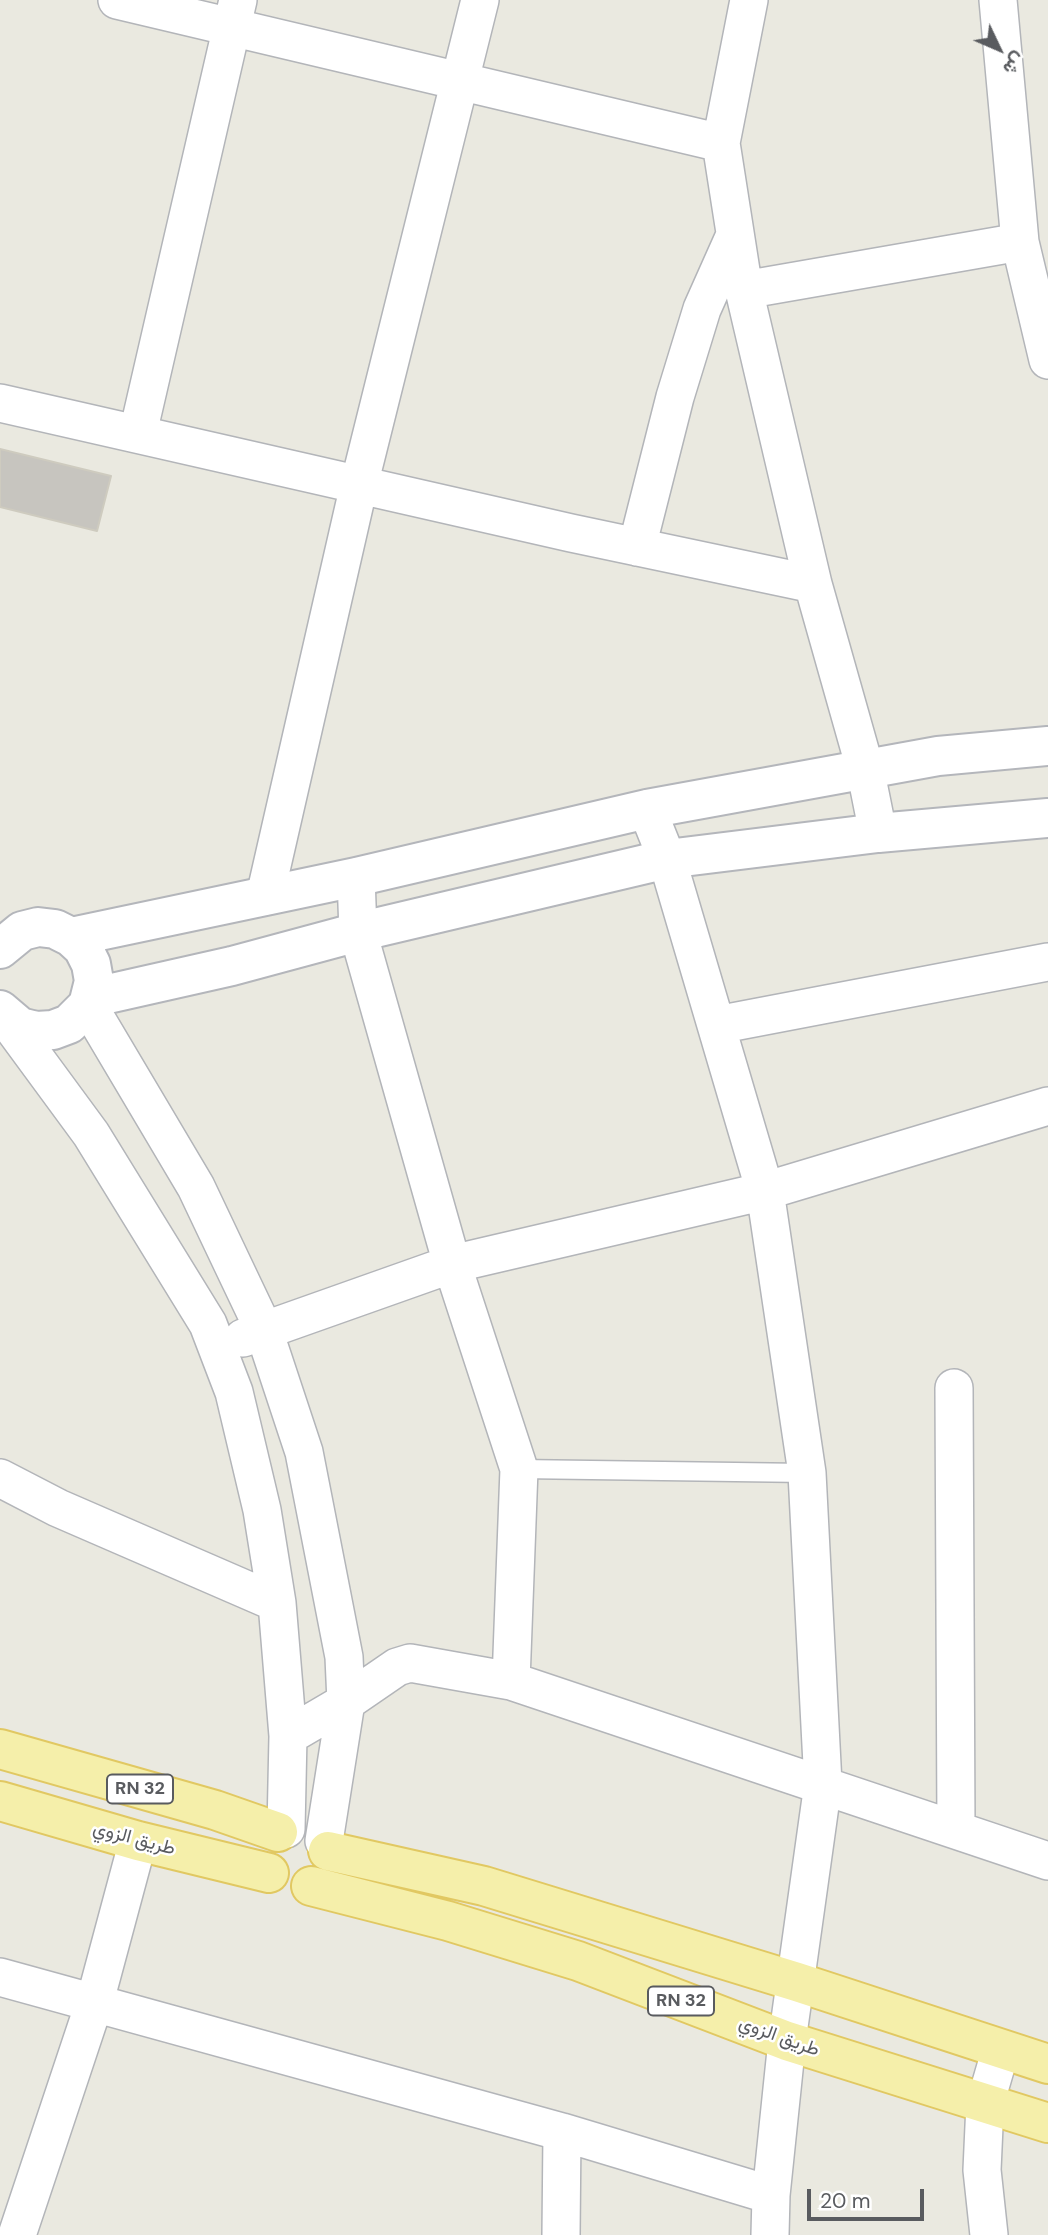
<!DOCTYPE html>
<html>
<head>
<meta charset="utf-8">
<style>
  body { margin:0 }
  #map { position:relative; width:1048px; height:2235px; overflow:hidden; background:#eae9e0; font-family:"DM Sans",Vazirmatn,sans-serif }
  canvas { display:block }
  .north { position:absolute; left:964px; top:14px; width:70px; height:70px; -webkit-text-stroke:5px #fff; paint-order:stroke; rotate:134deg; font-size:19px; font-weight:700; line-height:28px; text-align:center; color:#595b5f }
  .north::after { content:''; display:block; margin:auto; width:24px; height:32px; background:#595b5f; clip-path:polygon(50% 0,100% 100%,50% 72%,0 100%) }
  .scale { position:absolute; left:807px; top:2189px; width:117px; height:32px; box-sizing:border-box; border:4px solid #595b5f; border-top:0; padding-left:9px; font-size:21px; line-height:24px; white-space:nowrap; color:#595b5f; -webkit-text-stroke:5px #fff; paint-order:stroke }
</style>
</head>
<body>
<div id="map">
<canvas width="1048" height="2235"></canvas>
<div class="north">ش</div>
<div class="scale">20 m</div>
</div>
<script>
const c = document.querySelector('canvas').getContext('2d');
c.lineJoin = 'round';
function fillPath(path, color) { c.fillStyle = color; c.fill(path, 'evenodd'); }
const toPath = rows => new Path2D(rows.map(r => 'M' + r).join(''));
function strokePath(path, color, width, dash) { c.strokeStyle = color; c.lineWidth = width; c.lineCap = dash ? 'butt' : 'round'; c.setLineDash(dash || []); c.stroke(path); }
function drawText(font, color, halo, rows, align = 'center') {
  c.font = font + ' "DM Sans",Vazirmatn,sans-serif'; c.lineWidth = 5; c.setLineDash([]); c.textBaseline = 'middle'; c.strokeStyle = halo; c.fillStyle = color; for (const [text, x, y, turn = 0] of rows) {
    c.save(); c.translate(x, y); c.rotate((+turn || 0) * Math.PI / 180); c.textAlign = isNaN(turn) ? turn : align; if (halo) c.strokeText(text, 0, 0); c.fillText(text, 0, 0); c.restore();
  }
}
const building = toPath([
  [0,449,111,476,97,531,0,507,0,449]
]);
const lane = toPath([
  [519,1469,807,1473]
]);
const street = toPath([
  [117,0,721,143],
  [749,0,721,143,744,290,813,584,865,768,878,833],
  [998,0,1020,242,1048,360],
  [744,290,1020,242],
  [0,403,571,533,813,584],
  [138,433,238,0],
  [637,547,675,397,702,309,735,235],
  [647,809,667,859,765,1191,807,1473,823,1784,787,2041,771,2195,770,2235],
  [356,877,358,932,452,1264,519,1469,511,1681],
  [265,896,359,485,480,0],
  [88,1005,196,1187,233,1265,263,1328,304,1452,344,1657,346,1702,324,1841],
  [5,1017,91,1134,208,1324,234,1392,262,1510,277,1603,288,1736,286,1829],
  [717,1025,1048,962],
  [243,1338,452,1264,765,1191,1048,1106],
  [954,1388,956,1830],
  [0,1478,58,1508,277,1603],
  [288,1736,346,1702,397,1667,410,1663,511,1681,1048,1861],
  [0,1977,562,2132,771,2195],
  [17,2235,95,2001,138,1841],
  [561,2235,562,2132],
  [989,2235,982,2170,985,2104,1001,2049]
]);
const secondary = toPath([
  [71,937,356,877,647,809,938,756,1048,746],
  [0,949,22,931,38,927,55,929,71,937,83,948,91,964,94,981,88,1005,69,1024,53,1030,36,1031,20,1027,0,1010],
  [90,998,232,966,358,932,667,859,878,833,1048,818]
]);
const primary = toPath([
  [0,1749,215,1810,278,1832],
  [0,1801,138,1841,269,1873],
  [328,1851,484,1886,797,1982,1048,2064],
  [311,1886,448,1921,578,1961,787,2041,1048,2123]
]);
const shields = [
  [140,1789,66],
  [681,2001,66]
];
const shieldNames = [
  ["RN 32",140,1789],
  ["RN 32",681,2001]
];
const streetNames = [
  ["طريق الزوي",134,1839,15],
  ["طريق الزوي",779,2037,20]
];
fillPath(building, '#c7c5bf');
strokePath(building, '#cecbbf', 2);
strokePath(lane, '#b3b5b9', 21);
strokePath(street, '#b3b5b9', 40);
strokePath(secondary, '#b4b6bb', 42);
strokePath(primary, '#e1c862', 42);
strokePath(lane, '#fff', 18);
strokePath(street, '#fff', 37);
strokePath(secondary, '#fff', 38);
strokePath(primary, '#f5efaa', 38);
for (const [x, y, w] of shields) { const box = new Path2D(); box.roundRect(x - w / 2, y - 14.5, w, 29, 5); c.fillStyle = '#fff'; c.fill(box); strokePath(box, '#595b5f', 2); }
drawText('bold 18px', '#595b5f', null, shieldNames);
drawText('19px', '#595b5f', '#fff', streetNames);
</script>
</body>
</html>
